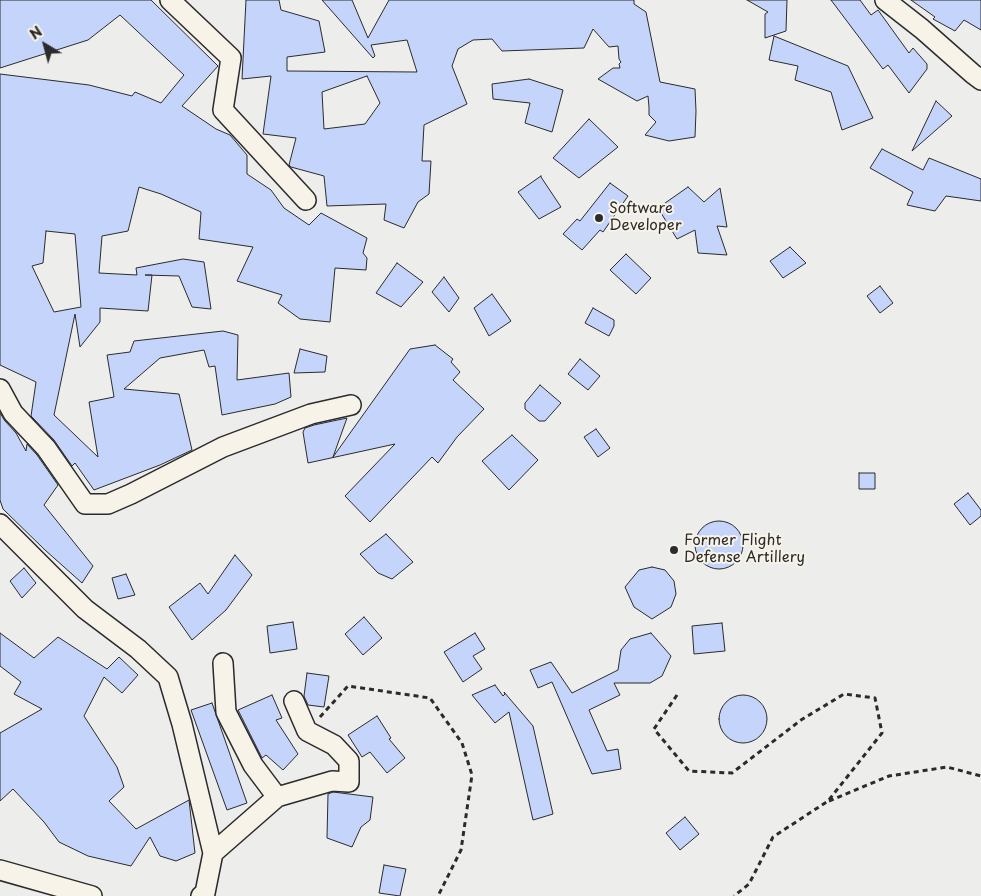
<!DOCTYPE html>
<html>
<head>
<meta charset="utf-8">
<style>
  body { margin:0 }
  #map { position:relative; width:981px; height:896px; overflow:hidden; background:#ededec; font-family:"Playpen Sans",sans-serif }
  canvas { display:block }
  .north { position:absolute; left:20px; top:20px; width:50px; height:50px; -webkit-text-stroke:4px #f7f3e8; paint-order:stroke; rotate:323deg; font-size:14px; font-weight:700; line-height:20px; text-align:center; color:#2b2b2b }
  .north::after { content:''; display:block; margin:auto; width:18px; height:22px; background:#2b2b2b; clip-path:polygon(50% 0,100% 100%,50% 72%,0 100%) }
</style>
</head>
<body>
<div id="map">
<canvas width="981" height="896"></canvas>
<div class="north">N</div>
</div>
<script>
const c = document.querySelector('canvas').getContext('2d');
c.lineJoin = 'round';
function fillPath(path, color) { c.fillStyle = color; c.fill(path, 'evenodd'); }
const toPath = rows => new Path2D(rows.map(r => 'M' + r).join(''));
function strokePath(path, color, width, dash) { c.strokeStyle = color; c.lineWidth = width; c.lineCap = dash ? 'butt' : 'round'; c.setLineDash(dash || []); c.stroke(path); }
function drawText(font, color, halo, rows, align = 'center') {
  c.font = font + ' "Playpen Sans",sans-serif'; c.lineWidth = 4; c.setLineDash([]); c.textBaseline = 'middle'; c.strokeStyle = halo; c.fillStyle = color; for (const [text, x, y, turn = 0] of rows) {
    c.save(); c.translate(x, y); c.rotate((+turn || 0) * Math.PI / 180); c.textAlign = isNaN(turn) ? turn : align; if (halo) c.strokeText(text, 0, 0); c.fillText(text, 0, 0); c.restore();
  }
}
const building = toPath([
  [0,0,151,0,218,66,182,106,216,129,230,135,247,155,247,174,271,190,284,208,309,225,321,213,367,238,363,253,367,258,366,270,335,268,330,322,300,319,278,303,282,295,237,281,253,247,199,239,201,212,161,194,139,187,128,231,102,236,99,273,137,275,136,268,183,259,204,262,211,309,192,307,179,276,145,275,152,275,148,311,100,308,100,322,80,347,75,314,54,415,98,457,89,402,114,397,107,355,130,352,134,341,223,331,238,335,237,380,289,373,291,397,275,404,222,415,215,366,209,367,204,350,160,358,124,389,179,394,192,450,160,465,94,490,75,463,72,466,54,440,31,416,36,382,0,365,0,74,89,85,132,96,135,92,161,103,184,75,120,15,88,40,0,68,0,0],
  [46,231,75,234,81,307,54,312,32,266,43,263,46,231],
  [246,0,279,0,281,10,319,21,325,52,287,57,287,71,417,72,407,40,371,45,375,56,373,58,322,0,352,0,368,38,389,0,634,0,634,4,646,12,660,82,695,89,696,111,695,137,669,141,645,135,656,122,649,115,649,107,648,96,637,101,598,79,613,68,620,68,619,64,621,62,619,59,618,46,609,47,593,29,584,48,502,51,492,39,473,40,458,49,452,66,467,104,424,125,422,161,431,161,429,194,418,202,404,228,384,220,386,204,327,206,324,176,291,167,289,165,296,138,263,134,271,76,242,79,246,0],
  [367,76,380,103,365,124,324,129,322,92,367,76],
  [747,0,787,0,786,31,765,38,765,14,768,12,747,0],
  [831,0,860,0,871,15,878,10,909,53,913,48,927,64,927,69,909,93,888,65,883,69,831,0],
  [911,0,981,0,981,30,964,20,955,31,933,19,935,17,911,0],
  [774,36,848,66,873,118,842,130,831,92,795,80,798,66,769,60,774,36],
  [529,79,563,90,552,132,525,123,530,103,493,99,492,84,529,79],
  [936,101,952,116,912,151,936,101],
  [589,119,618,147,579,178,553,158,589,119],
  [882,149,923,170,929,158,981,179,981,201,946,196,935,211,907,205,913,192,870,168,882,149],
  [541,176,541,177,561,207,539,219,518,192,541,176],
  [610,183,628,196,603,232,600,230,582,250,563,234,577,219,580,221,610,183],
  [688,187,704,202,720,188,727,227,717,226,727,255,698,253,695,230,677,239,658,208,688,187],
  [790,247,806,263,783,278,770,261,790,247],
  [626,254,651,278,636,294,610,270,626,254],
  [397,263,423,282,401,307,376,293,397,263],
  [444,277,459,298,449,312,432,292,444,277],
  [880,286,893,303,880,313,867,296,880,286],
  [492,294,511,321,489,336,474,308,492,294],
  [593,308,614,320,614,326,609,336,585,323,593,308],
  [435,345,453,359,451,362,460,372,453,380,484,409,457,437,438,463,432,457,370,522,345,496,395,444,308,463,303,432,305,428,314,425,347,418,333,457,410,349,435,345],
  [300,349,327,356,325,372,294,373,300,349],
  [580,359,600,376,588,390,568,374,580,359],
  [540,385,561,403,545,421,539,421,525,409,525,403,540,385],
  [0,413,5,421,16,433,26,451,27,444,37,455,58,485,44,505,93,566,82,583,45,550,3,509,0,500,0,413],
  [596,429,610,448,598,457,584,437,596,429],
  [512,435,538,460,509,490,482,461,512,435],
  [859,473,875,473,875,489,859,489,859,473],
  [968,493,981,510,981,516,970,525,954,504,968,493],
  '695 545a24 24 0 1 1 48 0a24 24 0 1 1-48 0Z',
  [386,534,413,562,392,579,378,573,360,554,386,534],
  [235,555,252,575,226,610,192,640,169,607,200,583,208,594,235,555],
  [652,567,665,570,674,581,676,594,671,607,652,619,634,607,625,587,639,570,652,567],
  [24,568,36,583,22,598,10,581,24,568],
  [126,574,135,595,118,599,112,578,126,574],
  [364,617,382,638,363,655,345,634,364,617],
  [293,622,297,649,270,653,267,626,293,622],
  [722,623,725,651,694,654,692,626,722,623],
  [0,633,34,658,58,637,107,669,119,657,138,675,122,693,104,677,84,716,117,767,124,787,109,801,136,829,189,800,195,853,176,861,160,856,150,837,131,866,88,856,59,842,44,822,13,789,0,801,0,733,42,709,14,694,21,682,0,666,0,633],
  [475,633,485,649,473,656,482,669,463,682,444,652,475,633],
  [651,633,671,656,662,676,650,683,614,683,620,695,589,710,607,751,618,749,621,769,592,774,552,682,538,688,530,670,551,662,572,693,618,670,621,650,630,639,651,633],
  [307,673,329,676,324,707,308,705,304,696,307,673],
  [495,685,503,696,505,694,504,692,533,726,553,814,533,820,509,712,495,723,472,695,495,685],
  [272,695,282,718,276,720,298,754,283,770,266,755,262,758,238,710,272,695],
  '719 719a24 24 0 1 1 48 0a24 24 0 1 1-48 0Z',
  [212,703,247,803,227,810,191,710,212,703],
  [377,716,391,738,389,739,405,758,387,773,370,752,362,757,348,735,377,716],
  [333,792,373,797,370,820,361,827,352,847,327,838,328,794,333,792],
  [685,817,699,834,680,850,666,833,685,817],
  [384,865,406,869,400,896,379,893,384,865]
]);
const path = toPath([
  [677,695,654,729,689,771,732,773,801,720,844,694,875,698,882,733,828,801,773,837,749,884,734,896],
  [320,717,348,686,430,698,462,743,472,775,461,850,438,896],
  [829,801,889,776,947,767,981,776]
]);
const minor = toPath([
  [170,0,231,58,223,110,306,200],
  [885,0,922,29,973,74,981,80],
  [0,389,13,413,46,448,85,504,108,504,131,494,223,447,311,414,351,405],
  [0,524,85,609,138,649,168,677,182,724,213,853,205,893,201,896],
  [223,663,226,712,253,765,277,797],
  [213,853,277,797,332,781,349,782,349,761,334,745,307,731,294,701],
  [0,870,92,896]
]);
const markers = [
  [599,218,5,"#2b2b2b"],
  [674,550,5,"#2b2b2b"]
];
const poiNames = [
  ["Software",609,209],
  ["Developer",609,226],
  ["Former Flight",684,541],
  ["Defense Artillery",684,558]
];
fillPath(building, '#c4d4fa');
strokePath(building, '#2b2b2b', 1);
strokePath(minor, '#2b2b2b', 22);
strokePath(path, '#2b2b2b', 3, [5, 4]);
strokePath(minor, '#f7f3e8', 19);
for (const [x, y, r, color] of markers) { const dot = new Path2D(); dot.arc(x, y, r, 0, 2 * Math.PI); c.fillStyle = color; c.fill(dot); strokePath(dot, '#f7f3e8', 2); }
drawText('15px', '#2b2b2b', '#f7f3e8', poiNames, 'left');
</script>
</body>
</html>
